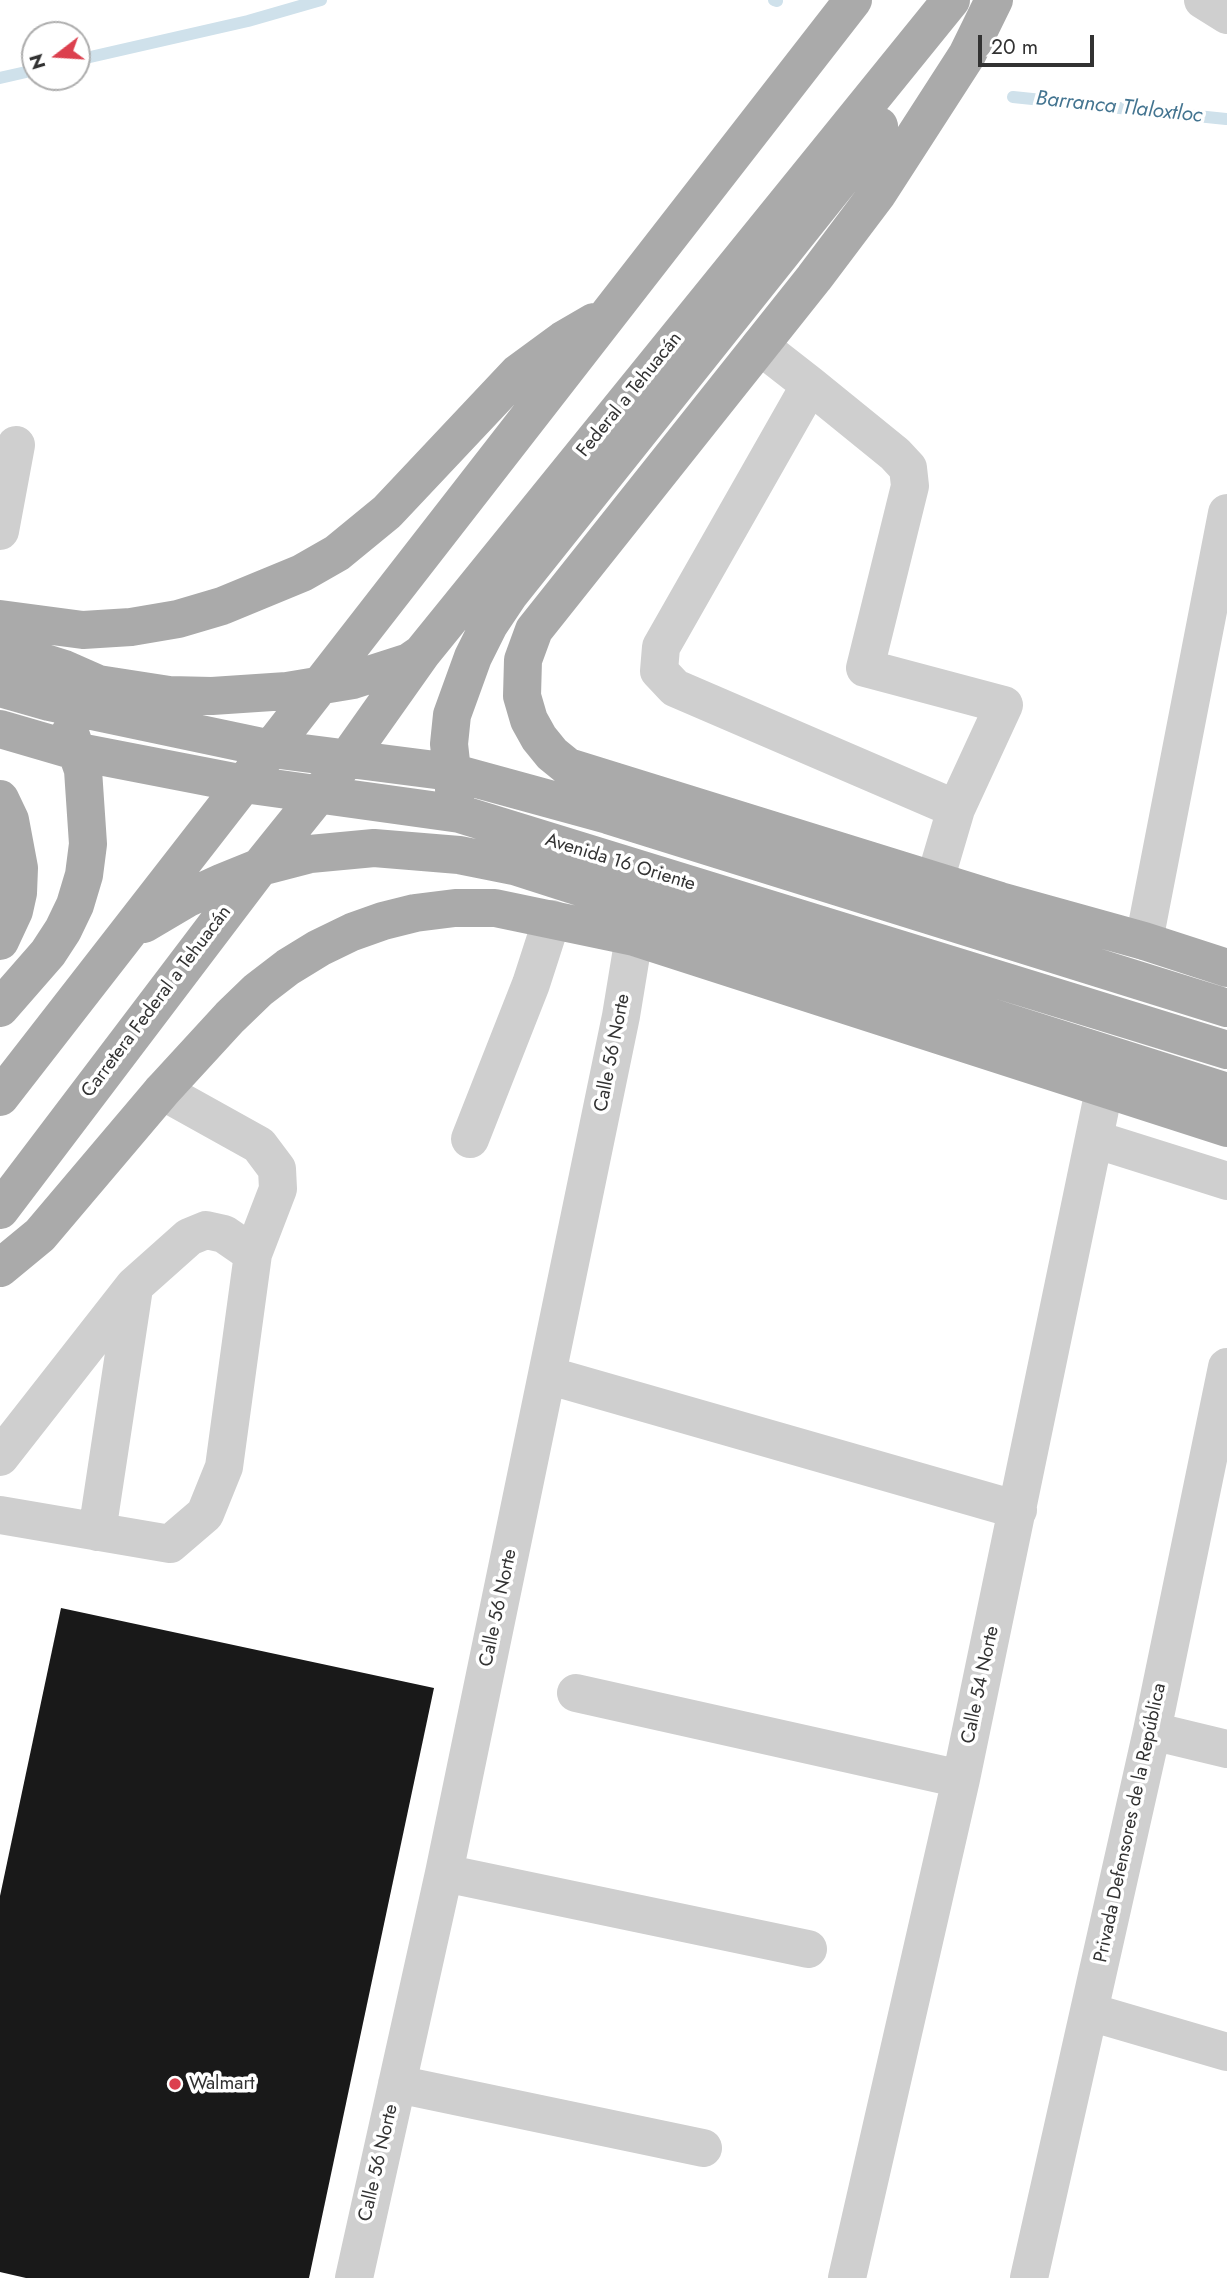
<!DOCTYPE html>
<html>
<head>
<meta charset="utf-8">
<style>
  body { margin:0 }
  #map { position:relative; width:1227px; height:2278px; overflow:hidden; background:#fff; font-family:Jost,sans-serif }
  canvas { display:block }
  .north { position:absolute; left:21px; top:21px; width:70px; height:70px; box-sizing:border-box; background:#fff; border:2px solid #adadad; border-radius:50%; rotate:253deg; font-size:19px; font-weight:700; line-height:28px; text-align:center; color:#323232 }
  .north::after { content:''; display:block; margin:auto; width:24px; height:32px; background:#dc404e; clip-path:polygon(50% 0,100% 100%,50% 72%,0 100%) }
  .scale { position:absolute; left:978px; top:35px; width:116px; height:32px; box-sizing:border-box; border:4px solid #323232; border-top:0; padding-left:9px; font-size:21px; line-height:24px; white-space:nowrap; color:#323232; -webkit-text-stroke:5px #fff; paint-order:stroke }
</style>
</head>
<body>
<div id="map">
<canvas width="1227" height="2278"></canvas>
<div class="north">N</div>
<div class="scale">20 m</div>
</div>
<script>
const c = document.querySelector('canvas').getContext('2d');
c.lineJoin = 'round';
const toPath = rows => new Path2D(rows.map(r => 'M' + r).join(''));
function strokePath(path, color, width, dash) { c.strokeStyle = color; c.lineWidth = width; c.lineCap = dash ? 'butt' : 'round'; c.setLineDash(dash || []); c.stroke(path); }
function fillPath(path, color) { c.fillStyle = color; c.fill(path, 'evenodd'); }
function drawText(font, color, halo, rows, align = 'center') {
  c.font = font + ' Jost,sans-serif'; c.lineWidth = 7; c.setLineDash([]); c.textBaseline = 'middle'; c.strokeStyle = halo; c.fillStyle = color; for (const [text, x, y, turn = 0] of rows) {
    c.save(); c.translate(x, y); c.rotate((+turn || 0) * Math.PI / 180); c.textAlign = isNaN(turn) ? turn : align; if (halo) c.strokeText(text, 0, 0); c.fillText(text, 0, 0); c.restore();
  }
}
const stream = toPath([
  [774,0,777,1],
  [77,60,248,21,321,0],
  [0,78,35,70],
  [1013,97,1226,119]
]);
const building = toPath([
  [61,1608,434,1688,309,2278,26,2278,0,2272,0,1896]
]);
const minor = toPath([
  [1203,0,1227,15],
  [760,346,810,385],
  [0,531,16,445],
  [935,880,956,809,1004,705,865,668,910,486,908,468,895,454,810,385,661,647,659,671,675,688,956,809],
  [1144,941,1227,513],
  [470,1139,531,984,552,919],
  [1094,1139,1227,1181],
  [547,1375,1018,1510],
  [0,1457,134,1286,189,1237,206,1230,224,1234,253,1254],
  [0,1515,170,1544,205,1514,224,1467,253,1254,278,1189,277,1169,259,1145,162,1091],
  [97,1532,134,1288],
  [576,1693,961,1779],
  [1152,1731,1227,1749],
  [444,1873,808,1949],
  [1090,2012,1227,2052],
  [397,2084,703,2148],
  [354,2278,444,1873,621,1016,634,937],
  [847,2278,961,1779,1104,1090],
  [1029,2278,1152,1731,1227,1367]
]);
const major = toPath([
  [994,0,967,55,878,193,814,278,534,630,523,660,522,696,529,720,539,738,552,754,568,767,1000,901,1144,941,1227,968],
  [0,619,83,630,131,627,178,619,222,606,302,573,337,553,387,512,518,373,563,340,594,322],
  [0,649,64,669,98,684,169,695,212,696,287,691,353,680,409,662,422,653],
  [0,688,49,702,272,749,451,772,608,815,1227,1008],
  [0,729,79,752,244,784,460,814,1227,1050],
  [455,798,449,744,452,715,473,657,489,625,509,595,845,174,879,126],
  [0,799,10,820,19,868,18,893,14,911,0,941],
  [144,924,188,898,223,882,260,867,310,854,374,848,459,855,514,866,567,883,1227,1092],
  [0,1008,48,953,63,930,75,905,84,875,88,844,83,770,70,733],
  [0,1097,853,0],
  [0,1210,260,867,347,759,422,653,951,0],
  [0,1268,40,1235,162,1091,230,1017,258,990,288,967,319,948,352,932,383,921,415,913,455,908,495,908,634,937,1227,1128]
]);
const markers = [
  [175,2084,7,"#dc404e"]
];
const streetNames = [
  ["Federal a Tehuacán",630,395,-51],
  ["Avenida 16 Oriente",620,863,17],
  ["Carretera Federal a Tehuacán",157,1002,-53],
  ["Calle 56 Norte",613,1053,-79],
  ["Calle 56 Norte",499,1608,-78],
  ["Calle 54 Norte",981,1685,-78],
  ["Privada Defensores de la República",1131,1823,-78],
  ["Calle 56 Norte",379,2163,-77]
];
const poiNames = [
  ["Walmart",189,2084]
];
const waterNames = [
  ["Barranca Tlaloxtloc",1119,108,6]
];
strokePath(stream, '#cfe1eb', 12);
fillPath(building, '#191919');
strokePath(minor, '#cfcfcf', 38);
strokePath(major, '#aaa', 38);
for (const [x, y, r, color] of markers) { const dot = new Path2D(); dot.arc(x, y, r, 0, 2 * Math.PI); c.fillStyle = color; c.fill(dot); strokePath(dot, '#fff', 2.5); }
drawText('19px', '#323232', '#fff', streetNames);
drawText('19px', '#323232', '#fff', poiNames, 'left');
drawText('italic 21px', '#437490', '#fff', waterNames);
</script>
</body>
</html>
